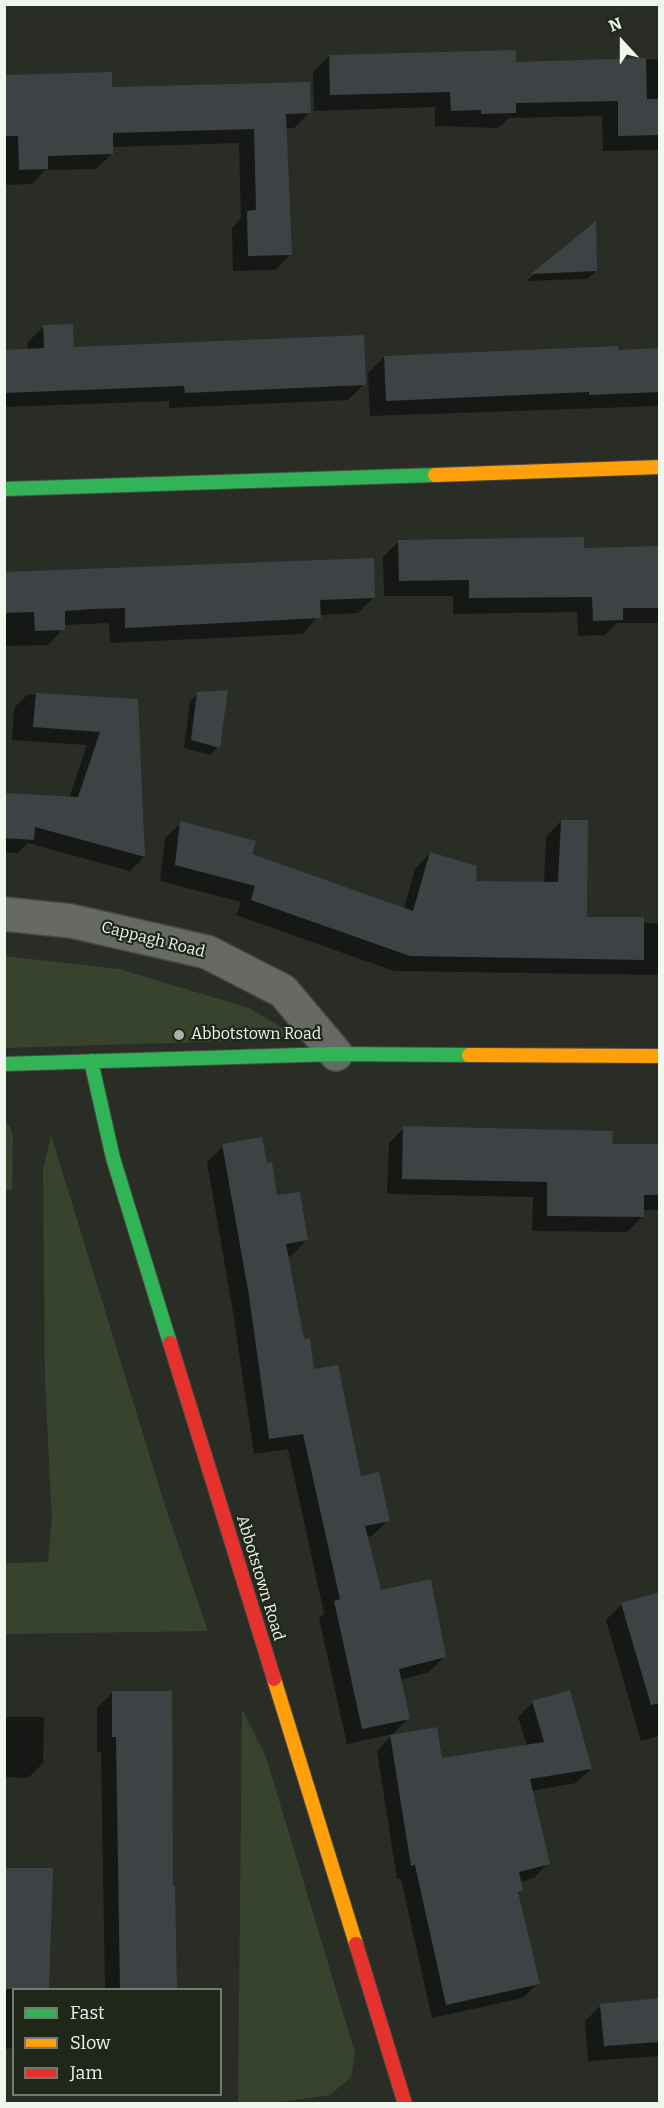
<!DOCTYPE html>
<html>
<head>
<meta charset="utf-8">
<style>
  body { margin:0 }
  #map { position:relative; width:664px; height:2108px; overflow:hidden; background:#292d26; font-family:Bitter,serif }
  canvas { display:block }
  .frame { position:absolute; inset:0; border:6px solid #f2f7ee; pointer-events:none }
  .legend { position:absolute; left:12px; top:1988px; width:210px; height:108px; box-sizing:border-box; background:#202719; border:2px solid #747a6e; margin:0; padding:8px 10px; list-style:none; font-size:18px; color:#f2f7ee }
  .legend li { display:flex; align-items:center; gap:12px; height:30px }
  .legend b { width:30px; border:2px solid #747a6e }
  .north { position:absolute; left:592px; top:12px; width:60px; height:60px; -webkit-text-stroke:4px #202719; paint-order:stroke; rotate:339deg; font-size:16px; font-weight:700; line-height:24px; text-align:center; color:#f2f7ee }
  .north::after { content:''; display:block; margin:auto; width:21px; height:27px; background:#f2f7ee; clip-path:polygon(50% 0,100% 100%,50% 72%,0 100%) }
</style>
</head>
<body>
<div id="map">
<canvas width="664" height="2108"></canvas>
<div class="frame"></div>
<ul class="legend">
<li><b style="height:8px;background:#30b455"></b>Fast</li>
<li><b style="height:8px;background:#ff9f0a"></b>Slow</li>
<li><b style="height:8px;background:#e5322d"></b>Jam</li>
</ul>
<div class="north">N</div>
</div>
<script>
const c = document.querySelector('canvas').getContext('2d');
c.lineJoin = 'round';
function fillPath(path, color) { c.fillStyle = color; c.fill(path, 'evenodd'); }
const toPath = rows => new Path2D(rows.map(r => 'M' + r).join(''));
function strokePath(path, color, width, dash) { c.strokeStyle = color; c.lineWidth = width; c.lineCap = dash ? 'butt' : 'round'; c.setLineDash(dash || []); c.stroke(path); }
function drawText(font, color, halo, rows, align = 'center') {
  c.font = font + ' Bitter,serif'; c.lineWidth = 4.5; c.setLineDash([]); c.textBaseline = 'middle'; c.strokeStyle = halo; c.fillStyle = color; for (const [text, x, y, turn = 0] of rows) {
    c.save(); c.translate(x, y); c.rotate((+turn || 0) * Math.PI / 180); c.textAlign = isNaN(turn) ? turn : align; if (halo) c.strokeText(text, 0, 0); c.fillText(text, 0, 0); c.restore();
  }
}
const green = toPath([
  [4,956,119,969,249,1008,301,1039,5,1048],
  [4,1121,10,1127,13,1138,12,1190,5,1190],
  [51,1135,167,1512,208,1631,5,1634,5,1563,48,1562,52,1520,45,1380,43,1170],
  [242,1709,266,1757,355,2053,351,2077,330,2095,273,2103,238,2103]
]);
const shadow = toPath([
  [329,56,515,63,660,59,660,150,603,151,602,116,509,118,498,128,435,126,435,107,314,111,313,72],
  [4,77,309,113,294,128,285,128,290,255,275,270,233,271,232,228,241,218,239,143,112,147,112,154,96,169,45,170,32,184,4,185],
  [595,224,596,271,587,279,526,281],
  [43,327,73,349,364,384,348,400,169,408,169,401,4,407,4,351,28,350,27,343],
  [660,349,660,406,370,416,368,373,384,357],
  [399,541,582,549,660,548,660,623,617,623,605,635,578,636,577,612,453,614,453,596,384,596,383,557],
  [4,574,374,597,358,613,319,615,303,634,110,643,109,623,63,625,63,629,48,645,4,646],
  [198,693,218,747,210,755,184,748,190,702],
  [28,694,136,700,144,857,130,871,28,843,18,853,4,852,4,794,69,798,87,745,12,740,14,708],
  [561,821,585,918,660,924,660,980,658,975,394,971,236,915,241,902,160,881,165,838,181,823,250,855,404,909,415,869,430,853,474,883,544,883,546,837],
  [404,1128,611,1145,660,1146,660,1210,642,1210,642,1217,627,1232,532,1231,533,1197,387,1194,389,1143],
  [223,1146,265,1165,276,1197,307,1240,291,1256,287,1256,303,1340,312,1371,360,1478,388,1520,372,1536,367,1537,380,1592,445,1656,429,1672,400,1680,409,1718,393,1734,347,1744,319,1618,324,1613,288,1449,254,1454,233,1312,207,1162],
  [660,1594,660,1736,641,1741,606,1620,622,1604],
  [113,1692,171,1888,174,1888,176,1990,105,1990,101,1752,97,1752,97,1708],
  [532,1703,591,1769,576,1783,531,1791,548,1863,534,1878,520,1882,522,1890,517,1895,538,1983,523,1998,432,2018,401,1879,397,1879,377,1751,391,1736,441,1760,527,1746,518,1717],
  [4,1717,44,1717,43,1763,28,1778,4,1777],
  [4,1869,26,1957,25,1990,14,1990,14,2045,9,2049,4,2049],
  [660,2000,660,2056,588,2061,585,2021,601,2005]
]);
const building = toPath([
  [516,50,516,62,646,58,647,99,660,99,660,135,618,136,618,101,516,103,516,113,481,114,481,110,451,111,450,92,330,95,329,55],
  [112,72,112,87,310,82,311,113,286,114,292,255,248,256,247,211,256,210,254,129,113,133,113,154,48,156,48,169,19,170,18,136,4,136,4,75],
  [596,221,597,271,531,274],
  [73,324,74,347,364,335,366,385,185,393,184,386,4,393,4,350,44,348,43,325],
  [618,346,618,350,660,348,660,392,589,395,589,392,386,401,384,356],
  [584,537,584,548,660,546,660,608,623,608,623,620,593,621,592,597,469,598,469,580,399,581,398,540],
  [374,558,375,598,320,600,321,618,125,628,125,608,94,609,65,611,65,630,35,631,34,612,4,613,4,572],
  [228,690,220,748,191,740,197,692],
  [36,693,138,699,145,857,35,827,34,840,4,838,4,793,78,797,100,732,33,727],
  [561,820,588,820,587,917,644,917,644,960,410,956,251,900,255,886,175,865,180,821,256,841,252,854,413,911,430,852,477,866,476,881,558,882],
  [403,1126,613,1131,612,1144,660,1144,660,1195,644,1195,644,1217,547,1216,547,1182,402,1179],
  [262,1137,267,1163,272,1162,277,1195,300,1192,308,1240,286,1244,304,1339,310,1338,314,1369,338,1365,361,1476,379,1472,390,1521,365,1526,381,1590,431,1579,446,1657,399,1669,410,1719,362,1729,334,1601,340,1599,303,1434,269,1439,249,1296,222,1144],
  [660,1592,660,1703,651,1705,621,1603],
  [570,1690,592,1769,530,1779,550,1864,519,1872,523,1891,518,1892,540,1984,446,2005,415,1865,411,1866,390,1735,437,1727,442,1758,544,1742,532,1701],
  [112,1691,172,1691,173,1886,175,1886,177,1989,120,1989,116,1737,112,1737],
  [4,1868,53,1868,49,1989,4,1989],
  [660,1998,660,2042,604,2046,600,2004]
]);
const street = toPath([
  [4,914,71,921,207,952,283,991,336,1054]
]);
const fast = toPath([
  [4,489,435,475],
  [91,1061,113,1158,170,1343],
  [4,1064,336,1054,469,1055]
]);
const slow = toPath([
  [435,475,660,467],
  [469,1055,660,1056],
  [274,1679,356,1944]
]);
const jam = toPath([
  [170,1343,274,1679],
  [356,1944,405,2104]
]);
const markers = [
  [179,1035,6,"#acb0a8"]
];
const streetNames = [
  ["Cappagh Road",153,940,14],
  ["Abbotstown Road",260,1578,73]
];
const poiNames = [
  ["Abbotstown Road",191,1035]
];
fillPath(green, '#38432d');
fillPath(shadow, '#0007');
fillPath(building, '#3d4244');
strokePath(street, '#474a44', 36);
strokePath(fast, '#474a44', 16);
strokePath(slow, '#474a44', 16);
strokePath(jam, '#474a44', 16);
strokePath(street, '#676a64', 33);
strokePath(fast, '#30b455', 14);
strokePath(slow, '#ff9f0a', 14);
strokePath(jam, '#e5322d', 14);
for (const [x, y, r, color] of markers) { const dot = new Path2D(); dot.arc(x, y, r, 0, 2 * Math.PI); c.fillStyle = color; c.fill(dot); strokePath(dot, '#202719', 2); }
drawText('16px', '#f2f7ee', '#202719', streetNames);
drawText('16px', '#f2f7ee', '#202719', poiNames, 'left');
</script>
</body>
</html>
